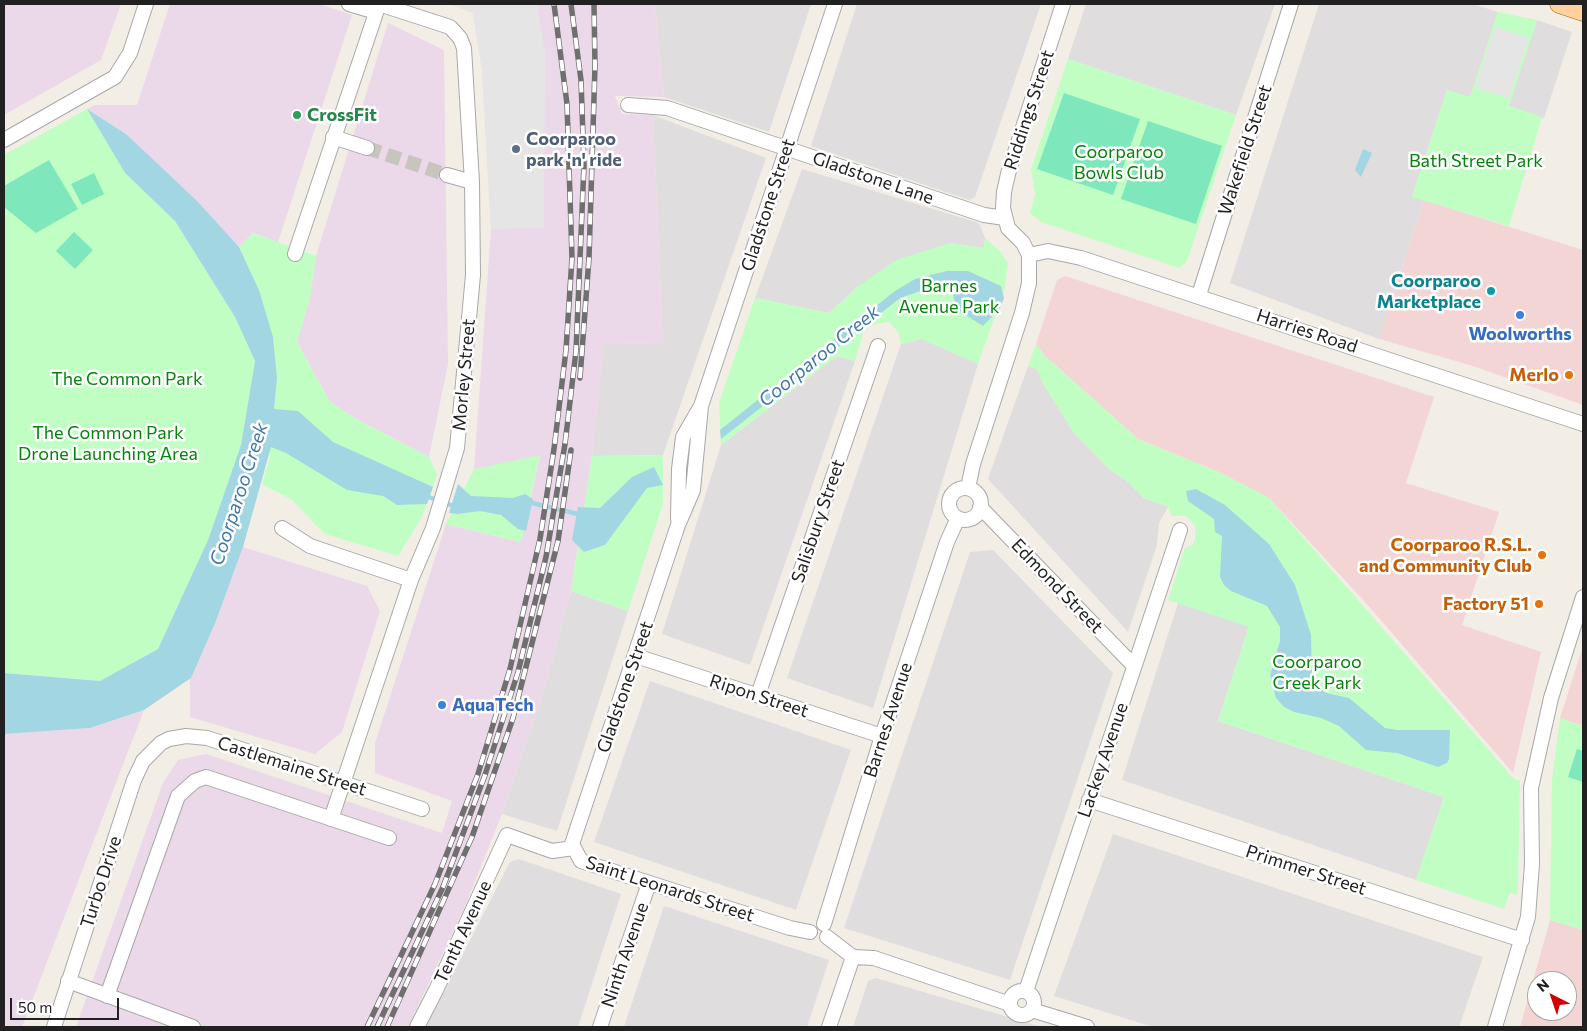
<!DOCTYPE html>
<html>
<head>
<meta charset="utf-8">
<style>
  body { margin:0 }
  #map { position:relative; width:1587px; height:1031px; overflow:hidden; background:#f2eee6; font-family:Commissioner,sans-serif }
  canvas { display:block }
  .frame { position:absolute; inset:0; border:5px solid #212121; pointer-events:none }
  .north { position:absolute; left:1527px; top:971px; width:50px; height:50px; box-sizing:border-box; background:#fff; border:1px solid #a6a6a6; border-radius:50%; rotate:319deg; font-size:14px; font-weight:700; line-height:20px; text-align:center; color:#212121 }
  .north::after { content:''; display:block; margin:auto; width:18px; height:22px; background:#d10006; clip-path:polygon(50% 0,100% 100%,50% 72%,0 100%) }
  .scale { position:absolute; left:10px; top:998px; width:109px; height:22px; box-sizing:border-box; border:2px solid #212121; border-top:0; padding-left:6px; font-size:15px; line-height:18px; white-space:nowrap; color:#212121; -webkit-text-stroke:4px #fff; paint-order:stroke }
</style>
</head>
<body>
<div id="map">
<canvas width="1587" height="1031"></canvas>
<div class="frame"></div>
<div class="north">N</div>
<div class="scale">50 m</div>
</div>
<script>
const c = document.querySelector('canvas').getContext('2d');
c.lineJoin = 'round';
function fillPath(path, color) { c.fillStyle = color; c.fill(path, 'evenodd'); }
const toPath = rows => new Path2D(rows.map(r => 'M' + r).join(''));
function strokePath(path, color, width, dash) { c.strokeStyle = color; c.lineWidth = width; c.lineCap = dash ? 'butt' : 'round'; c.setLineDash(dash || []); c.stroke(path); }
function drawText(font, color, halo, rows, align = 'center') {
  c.font = font + ' Commissioner,sans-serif'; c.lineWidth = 5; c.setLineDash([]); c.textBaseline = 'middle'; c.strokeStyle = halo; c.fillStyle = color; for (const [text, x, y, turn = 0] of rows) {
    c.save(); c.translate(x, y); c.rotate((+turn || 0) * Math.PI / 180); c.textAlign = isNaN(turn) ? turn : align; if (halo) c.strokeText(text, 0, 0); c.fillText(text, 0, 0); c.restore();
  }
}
const residential = toPath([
  [655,4,811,4,769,132,664,97],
  [857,4,1041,4,975,197,969,200,811,146],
  [1086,4,1275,4,1236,115,1068,59],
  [1319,4,1473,4,1498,12,1470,98,1447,90,1412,197,1424,200,1379,339,1230,283],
  [1537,20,1572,32,1544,118,1508,106],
  [653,115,766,158,663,455,592,456,604,343,663,344],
  [802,169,979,223,985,238,984,248,950,243,857,287,829,313,755,298],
  [922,339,978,364,873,708,787,678,901,344],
  [837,356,855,361,750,665,662,634,721,445],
  [1028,366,1037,369,1044,385,1074,433,1109,469,1127,481,1144,498,1168,507,1159,523,1157,545,1128,632,988,479],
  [993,550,1113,673,1010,980,844,928,970,552],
  [571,591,628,611,557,831,502,814,541,701],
  [1178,603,1249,626,1218,721,1444,797,1416,880,1122,780],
  [650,681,851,750,796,910,594,842],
  [1113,834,1483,957,1459,1027,1153,1027,1054,996],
  [519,859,621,894,578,1027,426,1027,510,862],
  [664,906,829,960,807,1027,624,1027],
  [876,978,1042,1027,853,1027,868,981]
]);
const commercial = toPath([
  [1424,200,1583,250,1583,405,1473,366,1379,339],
  [1065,276,1434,397,1406,483,1499,512,1462,625,1541,652,1513,773,1366,603,1269,498,1221,473,1138,439,1045,356,1036,344,1057,280],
  [1583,646,1583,726,1560,718],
  [1550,920,1583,930,1583,1027,1520,1027],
  [1537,981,1567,981,1567,1011,1537,1011]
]);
const industrial = toPath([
  [4,4,121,4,101,60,4,115],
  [170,4,319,4,352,15,278,242,253,233,239,247,126,134,87,109,95,105,137,105],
  [450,4,655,4,664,97,615,96,622,114,653,115,663,344,604,343,592,456,571,591,541,701,502,814,463,911,408,1027,76,1027,163,783,178,760,206,754,442,833,452,801,375,773,375,743,446,524,521,542,540,456,474,469,491,229,482,70,473,13],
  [388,23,444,50,448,364,429,457,358,420,330,402,297,342,310,298,316,256],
  [243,547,367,586,380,611,342,732,315,754,190,717,190,678,216,621],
  [144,710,22,1027,4,1027,4,734,90,728]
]);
const park = toPath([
  [1498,12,1537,20,1509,106,1542,117,1509,226,1412,197,1447,90,1470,97],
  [1068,59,1236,115,1187,261,1179,268,1041,222,1030,213,1035,194,1031,169],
  [87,109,125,173,175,221,235,317,255,361,241,445,208,540,158,649,100,681,4,673,4,155],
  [253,233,316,256,310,298,297,342,330,402,358,420,429,457,437,474,422,517,398,556,325,534,292,500,262,484,270,457,259,290,239,247],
  [985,238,1001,252,1008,264,1005,288,978,364,922,339,901,344,898,332,889,322,876,324,864,330,855,361,837,356,721,445,719,403,755,298,829,313,857,287,896,260,950,243,984,248],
  [1036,344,1045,356,1138,439,1221,473,1269,498,1515,780,1520,780,1518,888,1517,895,1510,893,1504,909,1416,880,1444,797,1218,721,1249,627,1168,600,1185,548,1192,545,1195,539,1195,525,1186,516,1172,516,1168,507,1144,498,1127,481,1109,469,1074,433,1044,385,1037,369,1028,366],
  [540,455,521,542,446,524,474,469],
  [663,455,663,504,628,611,571,591,592,456],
  [1560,718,1583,726,1583,930,1550,920,1552,779]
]);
const pitch = toPath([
  [1064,93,1140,119,1113,195,1037,169],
  [1148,121,1222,146,1196,224,1121,199],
  [49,160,78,209,36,233,4,207,4,186],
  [94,173,104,194,82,205,71,184],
  [74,232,93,250,75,269,56,251],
  [1577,749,1583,751,1583,782,1568,777]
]);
const parking = toPath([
  [450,4,537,4,545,52,544,228,491,229,482,70,473,13],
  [1495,27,1529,38,1509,99,1475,87]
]);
const water = toPath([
  [87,109,126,134,197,201,239,247,259,290,273,337,277,378,274,409,298,411,333,442,433,487,427,504,397,505,383,496,347,490,286,453,271,447,243,547,216,621,191,678,144,710,90,728,4,734,4,673,100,681,158,649,208,540,241,445,255,361,235,317,175,221,125,173],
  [1363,149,1372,153,1361,177,1355,170],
  [947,271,968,271,1001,286,1004,298,1000,308,983,326,956,309,953,293,949,290,929,288,900,298,721,439,720,430,895,291,915,279],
  [654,467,663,485,647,488,605,545,584,552,572,540,578,507,600,508,632,477],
  [458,484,471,496,513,498,525,494,533,499,526,531,518,529,501,515,480,511,458,514,449,513],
  [1196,489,1225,505,1269,544,1295,585,1311,635,1312,676,1317,685,1326,693,1349,698,1385,728,1397,730,1450,730,1449,759,1447,763,1438,767,1397,753,1366,750,1339,726,1321,718,1294,712,1284,707,1276,698,1270,675,1280,641,1280,627,1267,606,1231,591,1224,585,1220,577,1222,536,1215,532,1214,519,1188,501,1186,491]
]);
const stream = toPath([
  [426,496,456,507],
  [528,502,582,515]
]);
const minorTunnel = toPath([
  [367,148,447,175]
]);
const minor = toPath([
  [349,4,376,12],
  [628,105,667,108,984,215,1005,218],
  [333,137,367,148],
  [4,140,115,77,130,53,146,4],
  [447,175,472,182],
  [295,254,379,4,450,27,460,38,464,48,472,182,473,275,457,448,433,528,411,580,331,819],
  [1029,255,1048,251,1081,258,1583,424],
  [1199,295,1291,4],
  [701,406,693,490,678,525,572,844,581,861,790,928,810,932],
  [968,488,973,464,1022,313,1029,283,1029,255,1023,243,1008,228,1003,208,1004,192,1008,174,1063,4],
  '949 504a16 16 0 1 1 32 0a16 16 0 1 1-32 0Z',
  [980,507,1134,666],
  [678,519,679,469,683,437,701,406,835,4],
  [282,528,310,546,411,580],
  [636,656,882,736],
  [758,695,878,346],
  [1089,800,1522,940],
  [824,924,882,736,947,542,958,518],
  [827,937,853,957,874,958,1010,1004],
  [68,981,193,1027],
  '1010 1003a12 12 0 1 1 24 0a12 12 0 1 1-24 0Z',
  [1026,991,1180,530],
  [107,996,178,796,195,781,206,777,389,838],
  [1032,1010,1087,1027],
  [54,1027,134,780,143,761,161,743,169,739,186,736,207,738,422,809],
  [417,1027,436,990,507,835,552,851,574,848],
  [600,1027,649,883],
  [829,1027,853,957],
  [1495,1027,1528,917,1532,864,1531,788,1551,698,1583,597]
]);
const major = toPath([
  [1559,4,1583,12]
]);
const rail = toPath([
  [580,378,589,258,595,66,594,4],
  [367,1027,435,884,478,774,510,669,540,539,554,449,566,350,572,258,567,104,554,4],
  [377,1027,443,887,485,775,518,672,546,557,565,444,576,351,584,165,581,80,571,4],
  [387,1027,472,837,513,718,558,541,571,450]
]);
const markers = [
  [297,115,5,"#2e9e5b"],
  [516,149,5,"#5c6f8a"],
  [1491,291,5,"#0f9aa8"],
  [1520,315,5,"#3f7fe0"],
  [1569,375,5,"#e8710a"],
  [1542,555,5,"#e8710a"],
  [1539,604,5,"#e8710a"],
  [442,705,5,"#3f7fe0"]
];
const streetNames = [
  ["Riddings Street",1029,110,-72],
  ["Wakefield Street",1245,150,-72],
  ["Gladstone Lane",873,178,19],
  ["Gladstone Street",768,205,-72],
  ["Harries Road",1307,331,18],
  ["Morley Street",464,375,-85],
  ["Salisbury Street",818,521,-71],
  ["Edmond Street",1057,586,46],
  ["Gladstone Street",625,687,-71],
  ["Ripon Street",759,696,18],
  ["Barnes Avenue",888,720,-72],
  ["Lackey Avenue",1103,760,-71],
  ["Castlemaine Street",292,766,18],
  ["Primmer Street",1306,870,18],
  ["Turbo Drive",101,882,-72],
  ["Saint Leonards Street",670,889,18],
  ["Tenth Avenue",463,932,-65],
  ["Ninth Avenue",625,955,-71]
];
const leisureNames = [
  ["CrossFit",307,115]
];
const serviceNames = [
  ["Coorparoo",526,139],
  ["park 'n' ride",526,160]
];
const parkNames = [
  ["Coorparoo",1119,152],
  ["Bowls Club",1119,173],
  ["Bath Street Park",1476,161],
  ["Barnes",949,286],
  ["Avenue Park",949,307],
  ["The Common Park",127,379],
  ["The Common Park",108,433],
  ["Drone Launching Area",108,454],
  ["Coorparoo",1317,662],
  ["Creek Park",1317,683]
];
const cultureNames = [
  ["Coorparoo",1481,281],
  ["Marketplace",1481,302]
];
const shopNames = [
  ["Woolworths",1520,334],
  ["AquaTech",452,705,"left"]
];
const foodNames = [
  ["Merlo",1559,375],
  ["Coorparoo R.S.L.",1532,545],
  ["and Community Club",1532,566],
  ["Factory 51",1529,604]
];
const waterNames = [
  ["Coorparoo Creek",819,356,-39],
  ["Coorparoo Creek",239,494,-72]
];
fillPath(residential, '#dfdddd');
fillPath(commercial, '#f3d5d5');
fillPath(industrial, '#ebd8e8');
fillPath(park, '#c1fec4');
fillPath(pitch, '#7ee7bb');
fillPath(parking, '#e5e5e5');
fillPath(water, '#a3d6e3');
strokePath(stream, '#a3d6e3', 4.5);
strokePath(minorTunnel, '#c8c5bf', 14, [14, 7]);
strokePath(minor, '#a8a8a8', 16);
strokePath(major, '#9d6500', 19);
strokePath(minor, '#fff', 14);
strokePath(major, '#ffd29e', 18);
strokePath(rail, '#6f6f6f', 5.5);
strokePath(rail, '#fff', 4, [11]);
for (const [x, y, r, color] of markers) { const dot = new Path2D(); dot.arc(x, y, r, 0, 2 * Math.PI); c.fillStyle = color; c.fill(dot); strokePath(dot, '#fff', 2); }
drawText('18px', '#212121', '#fff', streetNames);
drawText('bold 18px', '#27864d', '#fff', leisureNames, 'left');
drawText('bold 18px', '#4e5e75', '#fff', serviceNames, 'left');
drawText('18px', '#03850a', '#fff', parkNames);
drawText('bold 18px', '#0d838f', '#fff', cultureNames, 'right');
drawText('bold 18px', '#366cbe', '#fff', shopNames);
drawText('bold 18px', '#c56008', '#fff', foodNames, 'right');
drawText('italic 19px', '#3e77a9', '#fff', waterNames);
</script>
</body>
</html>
